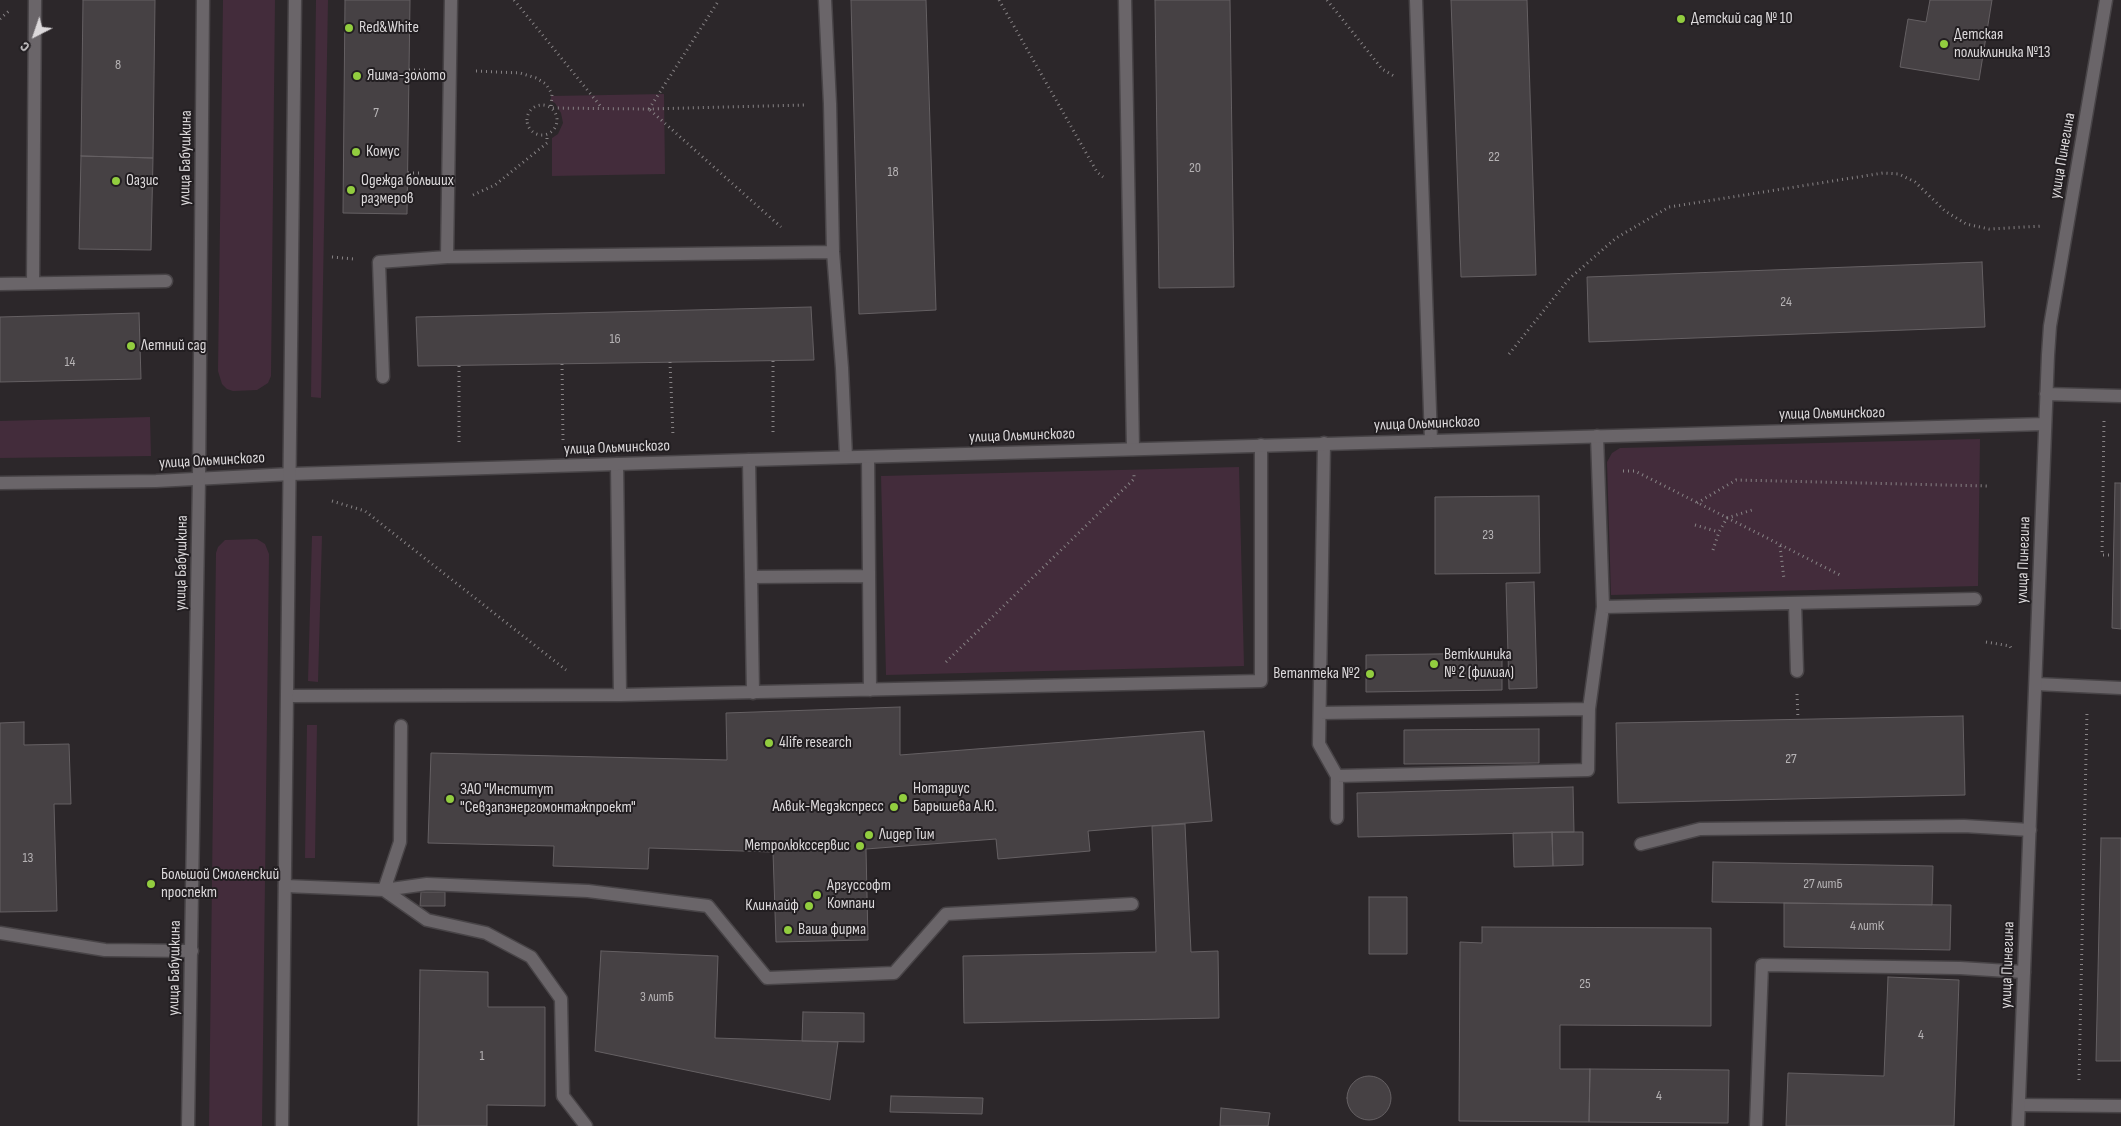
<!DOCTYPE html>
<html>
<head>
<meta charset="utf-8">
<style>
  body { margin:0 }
  #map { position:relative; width:2121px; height:1126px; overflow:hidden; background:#2c272a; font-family:"Sofia Sans Condensed",sans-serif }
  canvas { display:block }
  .north { position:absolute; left:10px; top:10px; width:50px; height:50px; -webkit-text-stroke:4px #221e21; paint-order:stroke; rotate:221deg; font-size:14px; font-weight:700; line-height:20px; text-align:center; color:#dcd9db }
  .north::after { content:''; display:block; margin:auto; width:18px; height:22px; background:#dcd9db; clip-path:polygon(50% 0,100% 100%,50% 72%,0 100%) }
</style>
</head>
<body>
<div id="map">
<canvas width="2121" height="1126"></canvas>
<div class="north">С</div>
</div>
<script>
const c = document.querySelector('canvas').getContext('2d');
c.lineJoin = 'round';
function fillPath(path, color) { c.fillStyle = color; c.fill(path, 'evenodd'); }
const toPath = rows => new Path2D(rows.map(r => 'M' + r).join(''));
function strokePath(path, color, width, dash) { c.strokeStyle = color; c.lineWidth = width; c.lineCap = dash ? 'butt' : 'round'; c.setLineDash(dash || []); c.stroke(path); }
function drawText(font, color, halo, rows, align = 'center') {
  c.font = font + ' "Sofia Sans Condensed",sans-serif'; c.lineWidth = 4; c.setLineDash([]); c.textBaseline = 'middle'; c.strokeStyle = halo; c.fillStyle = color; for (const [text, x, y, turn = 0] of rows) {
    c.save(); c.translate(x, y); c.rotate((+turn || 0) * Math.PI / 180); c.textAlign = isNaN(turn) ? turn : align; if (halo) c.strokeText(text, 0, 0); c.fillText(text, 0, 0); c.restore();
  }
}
const green = toPath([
  [223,0,275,0,271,376,268,383,257,390,233,391,227,389,222,384,218,371],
  [316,0,328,0,321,398,311,397],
  [664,94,665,174,552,176,552,138,558,134,563,123,561,113,555,103,551,101,551,96],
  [150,417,151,456,0,458,0,421],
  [1980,439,1978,586,1611,595,1607,462,1612,453,1620,448],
  [1239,467,1244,666,886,675,881,476],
  [312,536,322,536,318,682,308,681],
  [257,539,265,544,269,554,262,1126,209,1126,216,553,218,547,225,540],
  [307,725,317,725,315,858,305,858]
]);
const building = toPath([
  [83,0,155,0,153,158,81,156,83,0],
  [345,0,410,0,407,214,343,213,345,0],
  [851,0,926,0,936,310,859,314,851,0],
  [1155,0,1230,0,1234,287,1159,288,1155,0],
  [1451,0,1527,0,1536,275,1461,277,1451,0],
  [1930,0,1992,0,1979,80,1900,67,1908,19,1926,22,1930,0],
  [81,156,153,158,151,250,79,249,81,156],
  [1982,262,1985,327,1589,342,1587,277,1982,262],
  [811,307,814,360,418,366,416,317,811,307],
  [139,313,141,379,0,382,0,317,139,313],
  [2115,483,2121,483,2121,629,2112,628,2115,483],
  [1539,496,1540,573,1435,574,1435,497,1539,496],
  [1534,582,1537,688,1509,689,1506,583,1534,582],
  [1502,653,1502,690,1366,692,1366,655,1502,653],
  [900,707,900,755,1204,731,1212,821,1088,831,1090,851,998,859,996,839,866,849,868,940,776,942,773,852,649,848,648,869,553,866,554,846,428,843,431,753,727,760,726,713,900,707],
  [1963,716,1965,795,1618,803,1616,723,1963,716],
  [24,722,24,745,69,744,71,804,54,804,57,911,0,912,0,723,24,722],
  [1539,729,1539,763,1404,764,1404,730,1539,729],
  [1573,787,1574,832,1358,837,1357,793,1573,787],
  [1185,824,1191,952,1218,951,1219,1018,964,1023,963,956,1156,952,1152,826,1185,824],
  [1552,832,1553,866,1514,867,1513,833,1552,832],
  [1552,832,1583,832,1583,865,1553,866,1552,832],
  [2101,838,2121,838,2121,1061,2096,1061,2101,838],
  [1713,862,1933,866,1932,905,1712,902,1713,862],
  [421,892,445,892,445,906,420,906,421,892],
  [1369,897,1407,897,1407,954,1369,954,1369,897],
  [1784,903,1951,905,1950,950,1784,947,1784,903],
  [1482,927,1711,928,1711,1026,1560,1025,1560,1069,1590,1069,1589,1122,1459,1121,1460,942,1482,943,1482,927],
  [601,951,718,956,715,1038,838,1042,830,1100,595,1051,601,951],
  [420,970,488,972,488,1007,545,1007,545,1106,487,1105,487,1126,418,1126,420,970],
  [1888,977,1959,980,1954,1126,1786,1126,1788,1073,1884,1076,1888,977],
  [803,1012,864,1013,864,1042,802,1041,803,1012],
  [1590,1069,1729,1070,1728,1123,1589,1122,1590,1069],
  '1347 1098a22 22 0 1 1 44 0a22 22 0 1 1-44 0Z',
  [891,1096,983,1098,982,1114,890,1112,891,1096],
  [1221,1108,1270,1113,1268,1126,1220,1126,1221,1108]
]);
const path = toPath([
  [514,0,602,108],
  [999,0,1097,172,1103,177],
  [1327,0,1382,69,1394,76],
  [0,19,10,10],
  [409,70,425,70],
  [476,71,520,73,536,78,546,84,552,94,551,108,649,109,804,105],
  '527 120a15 15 0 1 1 30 0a15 15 0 1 1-30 0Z',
  [649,109,719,0],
  [650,110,781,227],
  [408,173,423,173],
  [473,195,495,185,547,143,547,135],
  [332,257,354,259],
  [1509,354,1569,279,1616,238,1669,207,1883,173,1899,174,1915,182,1945,211,1966,224,1989,229,2043,226],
  [773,361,773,435],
  [670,362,673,436],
  [562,364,563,441],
  [459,366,459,443],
  [2104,421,2102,555,2113,555],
  [1623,471,1635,471,1840,575],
  [332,501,365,511,566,670],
  [1697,503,1736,480,1987,486],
  [1695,525,1719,532],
  [1780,546,1784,579],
  [1713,550,1719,532,1727,518,1752,510],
  [1986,642,2010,646,2011,648],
  [946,662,1134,479,1134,475],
  [1797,694,1798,719],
  [2079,1080,2087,711]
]);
const service = toPath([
  [825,0,830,104,833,252,842,368,846,457],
  [1125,0,1133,449],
  [1416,0,1431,441],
  [447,257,451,0],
  [33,283,35,0],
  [0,284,166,281],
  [383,377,379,262,447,257,833,252],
  [1597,436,1603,607,1975,599],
  [1324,443,1319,744,1337,776,1337,818],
  [868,457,870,690],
  [749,460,753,693],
  [617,464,620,695],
  [751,577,869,576],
  [1795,603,1797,671],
  [2036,684,2121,688],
  [288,696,620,695,1261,681,1261,445],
  [1320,713,1589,709],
  [401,726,400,842,384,890,427,920,486,933,531,957,561,999,563,1096,586,1126],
  [1337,776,1588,770,1589,709,1603,607],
  [1641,844,1700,829,1964,826,2030,830],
  [285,886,384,890,427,884,588,891,708,906,767,978,894,973,946,914,1132,904],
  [0,933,105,950,192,951],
  [2019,1105,2121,1106],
  [1756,1126,1762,965,1960,968,2024,972]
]);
const minor = toPath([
  [2046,394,2121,396],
  [0,483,156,481,291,474,749,460,2045,424],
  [2018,1126,2048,355,2050,326,2106,0]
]);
const tertiary = toPath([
  [188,1126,199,478,203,0],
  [282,1126,295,0]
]);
const markers = [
  [1681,19,5,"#92cd3f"],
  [349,28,5,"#92cd3f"],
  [1944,44,5,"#92cd3f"],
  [357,76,5,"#92cd3f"],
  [356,152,5,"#92cd3f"],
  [116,181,5,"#92cd3f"],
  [351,190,5,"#92cd3f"],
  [131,346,5,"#92cd3f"],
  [1434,664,5,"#92cd3f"],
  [1370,674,5,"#92cd3f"],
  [769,743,5,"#92cd3f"],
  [903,798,5,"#92cd3f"],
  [450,799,5,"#92cd3f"],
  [894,807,5,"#92cd3f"],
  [869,835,5,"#92cd3f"],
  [860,846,5,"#92cd3f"],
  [151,884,5,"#92cd3f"],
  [817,895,5,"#92cd3f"],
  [809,906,5,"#92cd3f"],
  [788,930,5,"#92cd3f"]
];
const numberNames = [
  ["8",118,65],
  ["7",376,113],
  ["22",1494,157],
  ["20",1195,168],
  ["18",893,172],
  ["24",1786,302],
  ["16",615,339],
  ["14",70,362],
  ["23",1488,535],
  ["27",1791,759],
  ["13",28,858],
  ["27 литБ",1823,884],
  ["4 литК",1867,926],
  ["25",1585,984],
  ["3 литБ",657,997],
  ["4",1921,1035],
  ["1",482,1056],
  ["4",1659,1096]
];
const poiNames = [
  ["Детский сад № 10",1691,19],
  ["Red&White",359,28],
  ["Детская",1954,35],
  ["поликлиника №13",1954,53],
  ["Яшма-золото",367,76],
  ["Комус",366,152],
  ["Оазис",126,181],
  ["Одежда больших",361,181],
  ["размеров",361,199],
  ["Летний сад",141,346],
  ["Ветклиника",1444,655],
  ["№ 2 (филиал)",1444,673],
  ["Ветаптека №2",1360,674,"right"],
  ["4life research",779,743],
  ["Нотариус",913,789],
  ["Барышева А.Ю.",913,807],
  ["ЗАО \"Институт",460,790],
  ["\"Севзапэнергомонтажпроект\"",460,808],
  ["Алвик-Медэкспресс",884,807,"right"],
  ["Лидер Тим",879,835],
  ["Метролюкссервис",850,846,"right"],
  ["Большой Смоленский",161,875],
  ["проспект",161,893],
  ["Аргуссофт",827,886],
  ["Компани",827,904],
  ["Клинлайф",799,906,"right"],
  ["Ваша фирма",798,930]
];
const streetNames = [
  ["улица Пинегина",2063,156,-80],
  ["улица Бабушкина",186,158,-89],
  ["улица Ольминского",1832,414,-1],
  ["улица Ольминского",1427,424,-2],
  ["улица Ольминского",1022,436,-2],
  ["улица Ольминского",617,448,-2],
  ["улица Ольминского",212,461,-3],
  ["улица Пинегина",2024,560,-88],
  ["улица Бабушкина",182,563,-89],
  ["улица Пинегина",2008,965,-88],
  ["улица Бабушкина",175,968,-89]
];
fillPath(green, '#432c3b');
fillPath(building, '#464144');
strokePath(building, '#656063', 1);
strokePath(service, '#484447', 15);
strokePath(minor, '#484447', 15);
strokePath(tertiary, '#484447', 15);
strokePath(path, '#878385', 3, [1, 4]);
strokePath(service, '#6a6569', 12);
strokePath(minor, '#6a6569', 12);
strokePath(tertiary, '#6a6569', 12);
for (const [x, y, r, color] of markers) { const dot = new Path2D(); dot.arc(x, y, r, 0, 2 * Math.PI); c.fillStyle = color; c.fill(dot); strokePath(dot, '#221e21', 2); }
drawText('14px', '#b6b3b5', null, numberNames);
drawText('16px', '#dcd9db', '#221e21', poiNames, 'left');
drawText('16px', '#dcd9db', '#221e21', streetNames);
</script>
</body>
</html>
